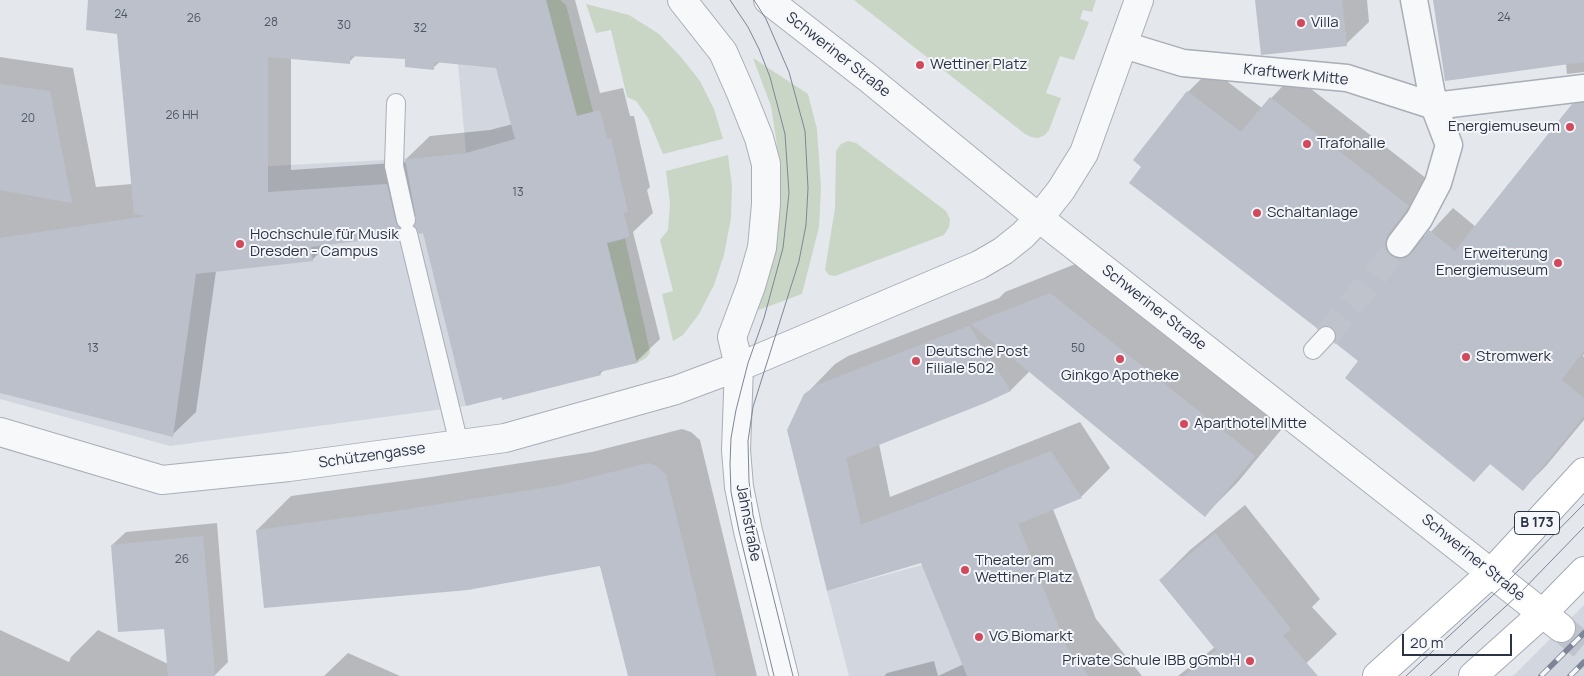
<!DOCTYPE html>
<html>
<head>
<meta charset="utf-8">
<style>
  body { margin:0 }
  #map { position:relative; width:1584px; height:676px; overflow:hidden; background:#e4e7ec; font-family:Manrope,sans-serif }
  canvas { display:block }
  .scale { position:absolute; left:1402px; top:634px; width:110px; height:22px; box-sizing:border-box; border:2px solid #2b3445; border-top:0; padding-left:6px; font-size:15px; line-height:18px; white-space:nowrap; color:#2b3445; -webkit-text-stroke:4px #f4f6f9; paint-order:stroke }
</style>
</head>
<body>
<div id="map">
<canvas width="1584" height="676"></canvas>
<div class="scale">20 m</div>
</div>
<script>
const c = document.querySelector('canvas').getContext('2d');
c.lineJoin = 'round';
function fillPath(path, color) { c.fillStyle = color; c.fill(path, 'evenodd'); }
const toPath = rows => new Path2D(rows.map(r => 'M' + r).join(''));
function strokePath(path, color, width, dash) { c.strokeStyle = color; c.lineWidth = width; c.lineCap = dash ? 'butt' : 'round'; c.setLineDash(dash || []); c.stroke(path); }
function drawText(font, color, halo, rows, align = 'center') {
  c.font = font + ' Manrope,sans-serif'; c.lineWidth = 4; c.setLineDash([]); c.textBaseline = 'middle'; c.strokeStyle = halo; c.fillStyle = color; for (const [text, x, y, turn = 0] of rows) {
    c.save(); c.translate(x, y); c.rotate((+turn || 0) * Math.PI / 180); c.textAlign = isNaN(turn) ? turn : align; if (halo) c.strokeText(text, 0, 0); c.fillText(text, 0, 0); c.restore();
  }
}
const built = toPath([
  [464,0,560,0,566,5,593,112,624,213,630,237,625,239,650,352,647,357,637,363,600,372,601,375,502,400,501,397,466,406,170,446,0,399,0,257,178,240,173,171,404,159,466,153,458,64],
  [998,471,1018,524,971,676,849,676,827,591,922,565,899,510],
  [1584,605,1584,676,1512,676,1515,674]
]);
const green = toPath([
  [546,0,560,0,566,5,593,112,577,115],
  [854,0,1096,0,1092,12,1083,10,1080,19,1089,22,1074,60,1060,56,1046,93,1061,98,1049,130,1045,135,1038,138,1031,137,1025,134],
  [586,4,629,15,659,34,681,57,700,81,714,109,723,139,663,154,648,118,636,101,627,97,611,30,596,33],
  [753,58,808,94,817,129,821,188,819,227,802,294,756,311,775,246,778,220,780,165,771,106],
  [848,141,856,143,946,211,950,219,949,227,944,235,835,276,829,275,825,270,835,208,836,151,841,144],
  [728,155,732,186,731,218,724,255,714,285,699,314,683,335,673,341,662,294,673,291,660,240,668,230,670,203,666,171],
  [625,239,650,352,647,357,637,363,607,244]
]);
const shadow = toPath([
  [90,0,575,0,600,93,623,88,630,116,634,116,650,187,647,190,653,213,633,232,660,339,636,362,604,370,600,374,424,232,417,215,397,235,328,244,312,260,216,271,196,412,172,435,0,391,0,57,73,68,96,187,132,184,118,33],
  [356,55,407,58,433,68,441,61,497,67,513,124,490,130,430,136,406,159,407,162,291,170,291,58,349,62],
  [1257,0,1367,0,1369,22,1346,44],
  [1435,0,1584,0,1584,72,1567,74,1566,64],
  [1211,69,1262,108,1293,75,1431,182,1422,236,1427,236,1453,208,1476,227,1573,105,1584,95,1584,354,1583,356,1584,357,1584,420,1546,466,1523,489,1491,463,1474,480,1360,361,1334,327,1134,160,1188,92],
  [1083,261,1286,424,1237,483,1205,515,1030,371,1011,390,879,444,890,497,1080,422,1110,468,1081,497,1053,509,1096,619,1142,676,884,676,887,673,934,661,938,676,964,664,922,562,828,589,805,395,835,364,848,356,999,298,1005,292],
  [682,429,691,432,700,440,757,676,629,676,600,565,257,530,291,496,424,478,592,452],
  [1245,505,1320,599,1312,607,1337,634,1293,676,1178,676,1215,647,1160,580,1190,550],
  [217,523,228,662,214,676,0,676,0,630,69,662,71,657,98,630,168,664,166,628,112,545,126,532],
  [348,653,400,676,324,676]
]);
const building = toPath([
  [88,0,546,0,577,116,600,110,607,139,611,138,628,212,624,213,630,237,607,243,637,363,599,372,601,375,502,400,502,397,466,406,423,233,419,234,414,226,416,218,405,159,466,153,515,139,496,68,434,62,434,70,405,67,405,59,350,56,350,64,268,57,268,192,387,184,396,222,400,228,398,236,311,247,313,261,196,274,173,437,0,393,0,238,147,216,134,214,117,34,86,30],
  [1255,0,1342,0,1347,46,1261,55],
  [1433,0,1584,0,1584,62,1445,81],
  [0,84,50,91,72,203,0,190],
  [1187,91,1241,132,1270,97,1409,206,1388,235,1385,242,1386,249,1391,256,1399,259,1405,258,1412,253,1429,230,1455,251,1572,104,1584,103,1584,351,1561,380,1584,398,1584,416,1523,491,1490,464,1474,482,1345,378,1358,361,1334,342,1336,333,1333,328,1323,326,1318,329,1129,183,1141,167,1133,160],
  [1050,293,1255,456,1205,517,971,324],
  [969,326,1011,391,985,403,846,458,861,525,1051,451,1082,498,1018,524,1067,648,1089,676,967,676,921,563,827,591,787,430,804,394,817,385],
  [648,463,657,466,666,475,716,676,628,676,600,566,468,590,264,608,256,530,389,512,556,486],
  [1215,533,1291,629,1283,636,1318,676,1184,676,1216,650,1159,580],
  [203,536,215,676,168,676,164,629,118,632,111,545]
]);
const pedestrianTunnel = toPath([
  [1326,336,1400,244]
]);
const secondaryTunnel = toPath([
  [1561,628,1584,647]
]);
const service = toPath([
  [396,103,394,166,406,220],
  [408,234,459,444],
  [1313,350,1326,336]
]);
const pedestrian = toPath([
  [1124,45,1183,63,1347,78,1434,106,1584,88],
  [1400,244,1419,219,1438,183,1449,145,1434,106,1414,0]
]);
const minor = toPath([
  [682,0,723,52,741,93,759,138,766,164,766,204,762,248,751,286,732,337,739,366,736,450,739,487,748,531,784,676],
  [0,432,162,480,289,467,505,438,676,390,748,363,979,265,1003,251,1023,235,1039,218,1061,190,1084,153,1139,0]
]);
const tertiary = toPath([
  [768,0,868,78,1039,218,1491,573]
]);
const secondary = toPath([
  [1491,573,1561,628]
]);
const primary = toPath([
  [1377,676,1491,573,1584,472],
  [1473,676,1542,614,1584,571]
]);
const tram = toPath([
  [730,0,748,27,759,49,770,77,785,134,789,193,783,248,764,318,748,363,736,410,731,438,730,464,731,492,739,531,774,676],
  [754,0,766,19,789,72,805,131,808,188,806,225,799,261,753,407,748,441,749,481,753,515,793,676],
  [1406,676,1505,584,1584,504],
  [1430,676,1518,595,1584,527]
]);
const rail = toPath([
  [1541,676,1584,633],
  [1570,676,1584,662]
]);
const markers = [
  [1301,23,5,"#d1495b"],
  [920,65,5,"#d1495b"],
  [1570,127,5,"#d1495b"],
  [1307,144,5,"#d1495b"],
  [1257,213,5,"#d1495b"],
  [240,244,5,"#d1495b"],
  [1558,263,5,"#d1495b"],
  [1466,357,5,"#d1495b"],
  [1120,359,5,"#d1495b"],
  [916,361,5,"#d1495b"],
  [1184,424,5,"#d1495b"],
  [965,570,5,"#d1495b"],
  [979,637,5,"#d1495b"],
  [1250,661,5,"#d1495b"]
];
const numberNames = [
  ["24",121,15],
  ["24",1504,18],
  ["26",194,19],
  ["28",271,23],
  ["30",344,26],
  ["32",420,29],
  ["26 HH",182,116],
  ["20",28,119],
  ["13",518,193],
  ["13",93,349],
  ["50",1078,349],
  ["26",182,560]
];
const shields = [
  [1537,523,45]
];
const shieldNames = [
  ["B 173",1537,523]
];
const poiNames = [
  ["Villa",1311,23],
  ["Wettiner Platz",930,65],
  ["Energiemuseum",1560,127,"right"],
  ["Trafohalle",1317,144],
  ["Schaltanlage",1267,213],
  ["Hochschule für Musik",250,235],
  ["Dresden - Campus",250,252],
  ["Erweiterung",1548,254,"right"],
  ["Energiemuseum",1548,271,"right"],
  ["Deutsche Post",926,352],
  ["Filiale 502",926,369],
  ["Stromwerk",1476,357],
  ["Ginkgo Apotheke",1120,376,"center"],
  ["Aparthotel Mitte",1194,424],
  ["Theater am",975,561],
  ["Wettiner Platz",975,578],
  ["VG Biomarkt",989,637],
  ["Private Schule IBB gGmbH",1240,661,"right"]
];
const streetNames = [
  ["Schweriner Straße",838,55,38],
  ["Kraftwerk Mitte",1296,75,6],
  ["Schweriner Straße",1154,308,38],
  ["Schützengasse",372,456,-8],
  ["Jahnstraße",748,523,79],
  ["Schweriner Straße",1473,558,39]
];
fillPath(built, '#d2d6de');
fillPath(green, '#c9d6c5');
fillPath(shadow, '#0003');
fillPath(building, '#bbc0ca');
strokePath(pedestrianTunnel, '#bfc3cb', 26, [26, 13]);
strokePath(secondaryTunnel, '#bfc3cb', 28, [28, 14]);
strokePath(service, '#a9aeb7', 20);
strokePath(pedestrian, '#a9aeb7', 29);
strokePath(minor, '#a9aeb7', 30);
strokePath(tertiary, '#a9aeb7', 30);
strokePath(secondary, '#a9aeb7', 30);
strokePath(primary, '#a3abb8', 30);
strokePath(service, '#f7f8fa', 18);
strokePath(pedestrian, '#f7f8fa', 26);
strokePath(minor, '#f7f8fa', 28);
strokePath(tertiary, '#f7f8fa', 28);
strokePath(secondary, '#fff', 28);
strokePath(primary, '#fff', 28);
strokePath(tram, '#7d8696', 1);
strokePath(rail, '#7d8696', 5.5);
strokePath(rail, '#f4f6f9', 4, [11]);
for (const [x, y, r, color] of markers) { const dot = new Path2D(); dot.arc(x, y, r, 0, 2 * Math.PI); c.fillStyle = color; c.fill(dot); strokePath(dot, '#f4f6f9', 2); }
drawText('12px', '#4f5766', null, numberNames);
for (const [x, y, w] of shields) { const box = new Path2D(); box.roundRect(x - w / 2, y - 11.5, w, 23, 4); c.fillStyle = '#f4f6f9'; c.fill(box); strokePath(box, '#2b3445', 1); }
drawText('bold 14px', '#2b3445', null, shieldNames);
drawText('15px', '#2b3445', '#f4f6f9', poiNames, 'left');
drawText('15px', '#2b3445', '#f4f6f9', streetNames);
</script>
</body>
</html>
